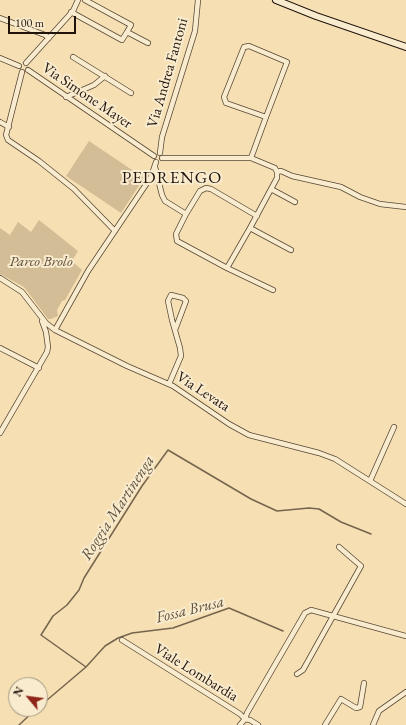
<!DOCTYPE html>
<html>
<head>
<meta charset="utf-8">
<style>
  body { margin:0 }
  #map { position:relative; width:406px; height:725px; overflow:hidden; background:#f6e0b3; font-family:"EB Garamond",serif }
  canvas { display:block }
  .north { position:absolute; left:8px; top:677px; width:40px; height:40px; box-sizing:border-box; background:#f9ebce; border:1px solid #a29580; border-radius:50%; rotate:299deg; font-size:11px; font-weight:700; line-height:16px; text-align:center; color:#20130b }
  .north::after { content:''; display:block; margin:auto; width:14px; height:18px; background:#8f2418; clip-path:polygon(50% 0,100% 100%,50% 72%,0 100%) }
  .scale { position:absolute; left:8px; top:16px; width:68px; height:18px; box-sizing:border-box; border:2px solid #20130b; border-top:0; padding-left:5px; font-size:12px; line-height:14px; white-space:nowrap; color:#20130b; -webkit-text-stroke:3px #f9ebce; paint-order:stroke }
</style>
</head>
<body>
<div id="map">
<canvas width="406" height="725"></canvas>
<div class="north">N</div>
<div class="scale">100 m</div>
</div>
<script>
const c = document.querySelector('canvas').getContext('2d');
c.lineJoin = 'round';
function fillPath(path, color) { c.fillStyle = color; c.fill(path, 'evenodd'); }
const toPath = rows => new Path2D(rows.map(r => 'M' + r).join(''));
function strokePath(path, color, width, dash) { c.strokeStyle = color; c.lineWidth = width; c.lineCap = dash ? 'butt' : 'round'; c.setLineDash(dash || []); c.stroke(path); }
function drawText(font, color, halo, rows, align = 'center') {
  c.font = font + ' "EB Garamond",serif'; c.lineWidth = 4; c.setLineDash([]); c.textBaseline = 'middle'; c.strokeStyle = halo; c.fillStyle = color; for (const [text, x, y, turn = 0] of rows) {
    c.save(); c.translate(x, y); c.rotate((+turn || 0) * Math.PI / 180); c.textAlign = isNaN(turn) ? turn : align; if (halo) c.strokeText(text, 0, 0); c.fillText(text, 0, 0); c.restore();
  }
}
const green = toPath([
  [89,141,144,178,121,213,66,176],
  [39,220,78,251,72,261,82,270,65,300,62,301,57,310,58,316,51,319,48,319,24,287,0,274,0,228,10,235,18,222,31,232]
]);
const stream = toPath([
  [86,667,41,635,53,616,67,605,79,590,84,578,142,486,168,450,251,499,277,511,309,508,319,509,341,522,371,534],
  [40,706,86,667,105,646,118,638,132,633,173,628,229,608,283,631],
  [19,725,36,709]
]);
const street = toPath([
  [85,0,131,25,127,32],
  [71,12,122,40,127,32,148,43],
  [0,18,45,35,49,38],
  [249,46,287,62,266,117,226,103,224,97,244,47,249,46],
  [73,57,131,93],
  [0,58,19,66],
  [26,63,73,11,78,0],
  [28,70,154,156],
  [22,72,6,135,8,140,39,161,74,189,115,231],
  [66,97,94,85,105,76],
  [0,122,9,127],
  [160,153,162,137,195,31,198,0],
  [162,158,251,158,275,168,277,172],
  [251,158,266,117],
  [155,167,162,195,165,201,186,214,200,191,206,188,211,189,257,216],
  [277,172,281,171,292,176,341,187,360,197,380,204,406,207],
  [271,189,295,202],
  [186,214,176,234,177,241,227,268],
  [250,228,291,250],
  [0,278,22,292,46,323,55,330,127,366,173,386,229,424,249,435,319,453,335,459,406,504],
  [273,290,227,268,250,228,277,178,277,172],
  [55,330,88,271,151,177,156,162],
  [0,348,39,368],
  [169,384,181,356,180,348,172,320,168,301,171,295,183,298,186,301,175,330],
  [0,433,47,352,48,347,46,332,42,321],
  [370,481,394,427],
  [122,640,240,714,245,719,250,720,258,725],
  [297,674,303,670,361,566,339,547],
  [240,725,245,719,247,713,305,613,311,610,406,636],
  [325,725,341,699,356,708,360,707,364,683],
  [373,725,379,711,406,692]
]);
const secondary = toPath([
  [276,0,316,16,406,47]
]);
const streetNames = [
  ["Via Andrea Fantoni",168,73,-74],
  ["Via Simone Mayer",87,96,34],
  ["Via Levata",203,392,33],
  ["Viale Lombardia",196,673,32]
];
const parkNames = [
  ["Parco Brolo",41,262]
];
const waterNames = [
  ["Roggia Martinenga",118,508,-57],
  ["Fossa Brusa",190,610,-14]
];
const quarterNames = [
  ["PEDRENGO",172,178]
];
fillPath(green, '#d2bd96');
strokePath(stream, '#75644e', 1.5);
strokePath(street, '#564635', 6);
strokePath(secondary, '#20130b', 8);
strokePath(street, '#f9ebce', 4.5);
strokePath(secondary, '#f9ebce', 6);
drawText('15px', '#20130b', '#f9ebce', streetNames);
drawText('italic 15px', '#5e4e3c', '#f9ebce', parkNames);
drawText('italic 16px', '#5f503d', '#f9ebce', waterNames);
c.letterSpacing = '1px';
drawText('17px', '#20130b', '#f9ebce', quarterNames);
c.letterSpacing = '0px';
</script>
</body>
</html>
